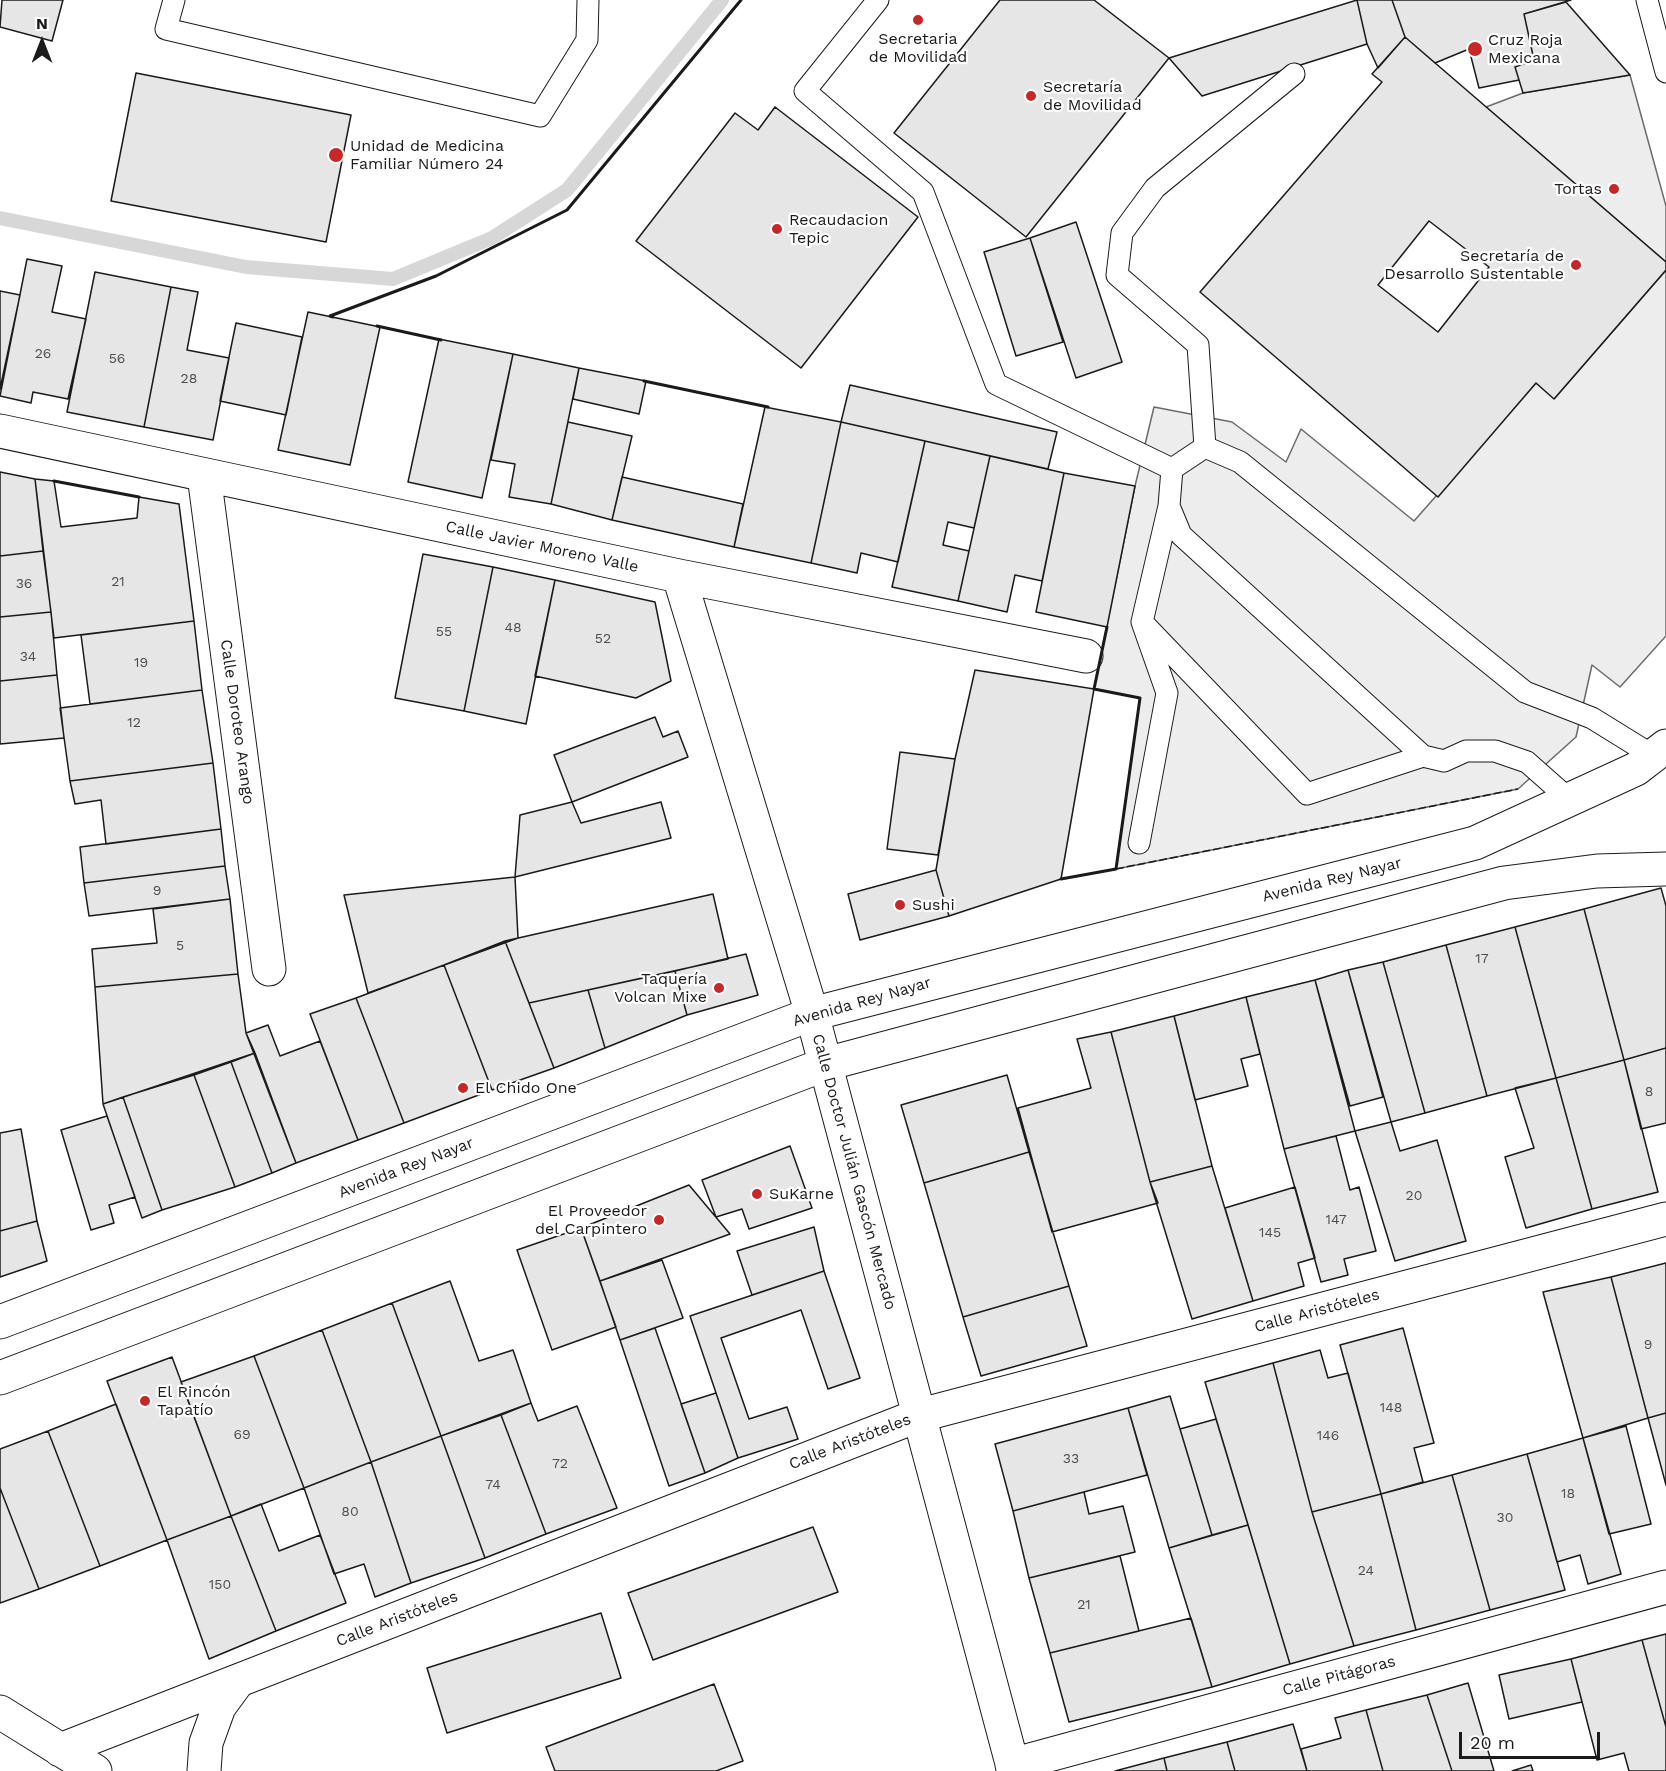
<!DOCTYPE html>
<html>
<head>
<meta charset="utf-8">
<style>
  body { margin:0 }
  #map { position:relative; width:1666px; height:1771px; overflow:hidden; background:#fff; font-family:"Work Sans",sans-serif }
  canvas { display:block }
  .north { position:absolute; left:12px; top:12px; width:60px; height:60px; -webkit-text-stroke:4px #fff; paint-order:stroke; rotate:0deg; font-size:16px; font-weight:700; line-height:24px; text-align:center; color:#1a1a1a }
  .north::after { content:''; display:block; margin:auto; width:21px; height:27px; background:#1a1a1a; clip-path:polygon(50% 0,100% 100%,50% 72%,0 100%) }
  .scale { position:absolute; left:1459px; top:1732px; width:141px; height:27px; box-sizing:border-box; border:3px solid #1a1a1a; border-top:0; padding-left:8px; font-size:18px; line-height:21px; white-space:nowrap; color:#1a1a1a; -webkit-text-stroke:4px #fff; paint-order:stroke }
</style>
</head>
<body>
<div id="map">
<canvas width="1666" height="1771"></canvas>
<div class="north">N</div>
<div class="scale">20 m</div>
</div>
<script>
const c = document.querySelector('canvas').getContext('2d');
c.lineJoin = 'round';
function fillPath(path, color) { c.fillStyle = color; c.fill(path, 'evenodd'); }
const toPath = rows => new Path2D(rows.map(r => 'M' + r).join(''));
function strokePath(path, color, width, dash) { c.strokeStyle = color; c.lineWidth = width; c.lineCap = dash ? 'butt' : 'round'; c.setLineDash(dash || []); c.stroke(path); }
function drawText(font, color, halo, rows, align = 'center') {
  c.font = font + ' "Work Sans",sans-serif'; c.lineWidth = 4.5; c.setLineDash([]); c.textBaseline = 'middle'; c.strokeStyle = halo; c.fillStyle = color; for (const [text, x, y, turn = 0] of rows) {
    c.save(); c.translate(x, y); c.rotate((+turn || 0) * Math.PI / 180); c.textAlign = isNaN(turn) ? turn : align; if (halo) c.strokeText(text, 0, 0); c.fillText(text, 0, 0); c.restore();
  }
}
const built = toPath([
  [1630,75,1666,206,1666,262,1486,107,1523,93,1630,75],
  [1666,270,1666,636,1620,687,1592,665,1576,737,1518,789,1116,869,1140,698,1094,689,1135,486,1154,407,1232,422,1286,462,1301,429,1414,521,1536,383,1555,398,1666,270]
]);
const stream = toPath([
  [0,218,246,267,393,279,492,238,567,190,722,0]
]);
const building = toPath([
  [2,0,63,0,52,41,0,27,2,0],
  [1000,0,1094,0,1169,58,1026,237,894,133,1000,0],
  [1357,0,1392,0,1405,37,1378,68,1367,44,1357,0],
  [1357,0,1367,44,1202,96,1169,58,1357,0],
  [1392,0,1571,0,1524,14,1534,60,1515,67,1519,80,1479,88,1469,49,1435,63,1405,37,1392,0],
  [1566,2,1630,75,1523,93,1515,67,1534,60,1524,14,1566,2],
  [1405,37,1666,262,1666,270,1554,399,1536,383,1438,497,1200,292,1382,82,1372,74,1405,37],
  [1429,221,1489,267,1438,332,1378,285,1429,221],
  [136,73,351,115,326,242,111,201,136,73],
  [775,107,918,217,801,368,636,241,735,113,758,130,775,107],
  [1076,222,1122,362,1076,378,1030,238,1076,222],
  [1030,238,1063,342,1016,356,984,252,1030,238],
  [27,259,62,266,52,312,86,319,68,399,33,392,31,403,0,396,27,259],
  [95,272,171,287,144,427,67,412,95,272],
  [171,287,198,292,187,350,229,358,213,440,144,427,171,287],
  [0,291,20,295,0,389,0,291],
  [308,312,380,327,350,465,278,450,308,312],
  [236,323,302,337,286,415,220,401,236,323],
  [439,339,513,354,482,498,408,482,439,339],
  [513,354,579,368,551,504,509,497,515,464,491,460,513,354],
  [579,368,646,381,639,414,573,399,579,368],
  [850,385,1057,432,1048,469,841,422,850,385],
  [765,407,841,422,811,563,734,547,765,407],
  [568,422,632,436,612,520,551,504,568,422],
  [841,422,925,441,898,562,861,553,857,573,811,563,841,422],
  [925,441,990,456,974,528,948,522,943,545,969,551,958,601,892,587,925,441],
  [990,456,1064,473,1042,581,1015,575,1007,612,958,601,990,456],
  [0,472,35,479,43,551,0,556,0,472],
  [1064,473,1135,486,1107,627,1036,612,1064,473],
  [622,477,743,504,734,547,612,520,622,477],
  [35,479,54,481,61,527,137,518,139,497,179,504,194,621,54,638,35,479],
  [43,551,51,612,0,617,0,556,43,551],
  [423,554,493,567,464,711,395,698,423,554],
  [493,567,555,580,526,724,464,711,493,567],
  [555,580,655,602,671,681,636,698,535,676,555,580],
  [51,612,57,675,0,681,0,617,51,612],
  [194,621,202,690,90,704,81,635,194,621],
  [975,670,1094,689,1061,879,949,916,936,870,955,759,975,670],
  [57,675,64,738,0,744,0,681,57,675],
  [202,690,213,763,70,781,60,708,202,690],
  [655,717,663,737,678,731,688,757,572,802,554,755,655,717],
  [900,752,955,759,938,855,887,849,900,752],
  [213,763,221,829,106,844,101,800,75,804,70,781,213,763],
  [572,802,581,823,661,802,671,838,515,877,520,815,572,802],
  [221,829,225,866,84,883,80,847,221,829],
  [225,866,230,899,89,916,84,883,225,866],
  [936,870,949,916,860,940,848,894,936,870],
  [515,877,518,938,368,993,344,895,515,877],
  [1661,888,1666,906,1666,1048,1624,1060,1584,909,1661,888],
  [713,894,728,959,529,1003,505,941,713,894],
  [230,899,238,974,95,987,92,949,157,943,153,909,230,899],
  [1584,909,1624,1060,1556,1078,1515,927,1584,909],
  [1515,927,1556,1078,1487,1096,1446,945,1515,927],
  [505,941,554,1068,492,1090,444,965,505,941],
  [1446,945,1487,1096,1425,1113,1383,962,1446,945],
  [746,954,758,995,687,1015,675,971,746,954],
  [1383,962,1425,1113,1391,1122,1348,970,1383,962],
  [444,965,492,1090,404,1123,356,998,444,965],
  [1348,970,1383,1097,1350,1106,1315,980,1348,970],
  [675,971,687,1015,605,1048,588,990,675,971],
  [238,974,246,1033,255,1053,103,1104,95,987,238,974],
  [1315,980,1355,1131,1284,1149,1246,997,1315,980],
  [588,990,605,1048,554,1068,529,1003,588,990],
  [1246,997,1260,1054,1241,1059,1248,1086,1195,1100,1174,1016,1246,997],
  [356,998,404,1123,358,1140,310,1014,356,998],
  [1174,1016,1212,1166,1150,1182,1111,1032,1174,1016],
  [268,1025,280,1056,320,1041,358,1140,296,1163,246,1033,268,1025],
  [1111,1032,1150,1182,1158,1203,1052,1232,1018,1108,1091,1088,1077,1039,1111,1032],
  [1666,1048,1666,1123,1641,1129,1624,1060,1666,1048],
  [255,1053,296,1163,272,1173,231,1062,255,1053],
  [1624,1060,1658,1192,1592,1209,1556,1078,1624,1060],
  [231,1062,272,1173,235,1187,194,1075,231,1062],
  [194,1075,235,1187,162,1210,123,1097,194,1075],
  [1007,1075,1029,1152,924,1183,901,1105,1007,1075],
  [1556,1078,1592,1209,1526,1228,1505,1157,1534,1148,1515,1088,1556,1078],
  [123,1097,162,1210,142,1218,103,1104,123,1097],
  [107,1116,135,1197,109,1205,114,1223,91,1230,61,1130,107,1116],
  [1391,1122,1400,1151,1437,1140,1466,1241,1395,1261,1355,1131,1391,1122],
  [21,1129,37,1221,0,1231,0,1133,21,1129],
  [1336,1136,1350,1190,1359,1187,1376,1251,1344,1259,1348,1275,1321,1282,1284,1149,1336,1136],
  [790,1146,812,1208,749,1229,742,1209,716,1217,702,1180,790,1146],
  [1029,1152,1069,1286,963,1317,924,1183,1029,1152],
  [1212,1166,1253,1301,1192,1319,1150,1182,1212,1166],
  [689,1185,730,1234,600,1281,581,1228,689,1185],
  [1295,1187,1315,1258,1298,1263,1304,1286,1253,1301,1225,1208,1295,1187],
  [37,1221,47,1261,0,1277,0,1231,37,1221],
  [814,1227,824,1271,752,1295,737,1251,814,1227],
  [581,1228,616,1327,552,1350,517,1250,581,1228],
  [662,1260,683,1318,620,1340,600,1281,662,1260],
  [1666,1263,1666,1413,1648,1418,1611,1277,1666,1263],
  [824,1271,860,1378,828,1389,801,1310,721,1338,749,1419,787,1407,798,1439,738,1458,690,1316,824,1271],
  [1611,1277,1648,1418,1583,1438,1543,1292,1611,1277],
  [450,1281,479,1361,513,1350,531,1403,441,1436,392,1303,450,1281],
  [1069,1286,1087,1346,981,1376,963,1317,1069,1286],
  [392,1303,441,1436,371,1462,322,1330,392,1303],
  [655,1328,705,1473,669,1486,620,1340,655,1328],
  [1403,1328,1434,1443,1414,1448,1423,1482,1381,1494,1340,1345,1403,1328],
  [322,1330,371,1462,304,1488,254,1356,322,1330],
  [1320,1350,1328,1378,1348,1373,1381,1494,1312,1512,1273,1363,1320,1350],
  [254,1356,304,1488,231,1516,181,1382,254,1356],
  [172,1357,231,1516,167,1540,107,1381,172,1357],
  [1273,1363,1312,1512,1354,1646,1290,1664,1205,1382,1273,1363],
  [716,1393,738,1458,705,1473,681,1404,716,1393],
  [1170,1396,1212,1535,1169,1548,1128,1408,1170,1396],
  [531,1403,538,1421,577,1406,617,1508,546,1534,501,1415,531,1403],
  [116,1404,167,1540,100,1566,48,1431,116,1404],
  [1128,1408,1147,1475,1013,1511,995,1444,1128,1408],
  [1666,1413,1666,1485,1648,1418,1666,1413],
  [501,1415,546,1534,485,1558,441,1436,501,1415],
  [1216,1419,1248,1525,1212,1535,1180,1429,1216,1419],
  [1626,1426,1651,1524,1609,1534,1583,1438,1626,1426],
  [48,1431,100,1566,39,1589,0,1488,0,1449,48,1431],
  [441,1436,485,1558,411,1583,371,1462,441,1436],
  [1583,1438,1621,1574,1588,1584,1580,1555,1557,1562,1527,1454,1583,1438],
  [1527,1454,1565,1590,1490,1610,1452,1475,1527,1454],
  [371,1462,411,1583,375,1597,364,1564,334,1574,304,1488,371,1462],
  [1452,1475,1490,1610,1416,1630,1381,1494,1452,1475],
  [0,1488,39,1589,0,1603,0,1488],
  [1084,1492,1089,1514,1123,1506,1135,1552,1029,1578,1013,1511,1084,1492],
  [1381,1494,1416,1630,1354,1646,1312,1512,1381,1494],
  [261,1504,279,1551,320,1535,346,1603,276,1631,231,1516,261,1504],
  [231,1516,276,1631,209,1659,167,1540,231,1516],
  [1248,1525,1290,1664,1212,1687,1169,1548,1248,1525],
  [813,1527,838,1592,653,1660,628,1593,813,1527],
  [1120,1556,1139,1631,1050,1653,1029,1578,1120,1556],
  [601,1613,621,1678,447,1733,427,1668,601,1613],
  [1191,1618,1212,1687,1069,1722,1050,1653,1191,1618],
  [1666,1634,1666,1727,1642,1640,1666,1634],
  [1642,1640,1666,1727,1666,1771,1629,1771,1624,1753,1597,1760,1571,1659,1642,1640],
  [1571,1659,1582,1702,1509,1719,1499,1675,1571,1659],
  [1468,1683,1494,1771,1452,1771,1427,1695,1468,1683],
  [714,1684,743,1761,716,1771,555,1771,546,1747,714,1684],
  [1427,1695,1452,1771,1383,1771,1366,1710,1427,1695],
  [1366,1710,1383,1771,1307,1771,1301,1749,1341,1738,1335,1718,1366,1710],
  [1293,1724,1307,1771,1235,1771,1227,1742,1293,1724],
  [1227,1742,1235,1771,1167,1771,1164,1758,1227,1742],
  [1164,1758,1167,1771,1115,1771,1164,1758],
  [1531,1765,1533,1771,1512,1771,1531,1765]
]);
const service = toPath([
  [174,0,166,29,540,116,587,40,588,0],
  [878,0,805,91,923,192,996,384,1172,469],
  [1647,0,1666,72],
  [1205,447,1198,345,1117,275,1122,233,1155,188,1294,74],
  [1142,622,1307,794,1423,756],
  [1570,800,1527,762,1495,751,1466,751,1444,761,1423,756,1181,535,1169,506,1172,469,1205,447,1240,462,1525,692,1592,718,1655,757],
  [1139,843,1167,693,1142,622,1169,506]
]);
const minor = toPath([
  [0,431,679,576,1086,656],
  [204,475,269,969],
  [679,576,812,1014,1014,1771],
  [0,1712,95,1771],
  [60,1750,917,1416,1666,1219],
  [1012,1765,1666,1587],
  [204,1771,206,1743,219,1707,238,1681]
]);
const secondary = toPath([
  [0,1322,812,1014,1475,843,1636,769,1666,746],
  [0,1378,826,1064,1504,883,1597,871,1666,869]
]);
const fence = toPath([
  [1116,869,1518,789]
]);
const wall = toPath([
  [333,317,330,316,436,276,567,210,741,0],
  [377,326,441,340],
  [644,381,768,407],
  [54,481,139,497],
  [1061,879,1116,869,1140,698,1094,689,1107,627]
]);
const markers = [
  [918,20,6,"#c62828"],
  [1475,49,8,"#c62828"],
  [1031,96,6,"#c62828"],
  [336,155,8,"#c62828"],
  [1614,189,6,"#c62828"],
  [777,229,6,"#c62828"],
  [1576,265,6,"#c62828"],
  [900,905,6,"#c62828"],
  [719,988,6,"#c62828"],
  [463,1088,6,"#c62828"],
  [757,1194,6,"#c62828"],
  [659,1220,6,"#c62828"],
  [145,1401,6,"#c62828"]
];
const numberNames = [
  ["26",43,354],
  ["56",117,359],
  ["28",189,379],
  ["21",118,582],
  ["36",24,584],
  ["48",513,628],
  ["55",444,632],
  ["52",603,639],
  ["34",28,657],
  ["19",141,663],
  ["12",134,723],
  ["9",157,891],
  ["5",180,946],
  ["17",1482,959],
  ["8",1649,1092],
  ["20",1414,1196],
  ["147",1336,1220],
  ["145",1270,1233],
  ["9",1648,1345],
  ["148",1391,1408],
  ["69",242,1435],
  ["146",1328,1436],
  ["33",1071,1459],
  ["72",560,1464],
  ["74",493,1485],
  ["18",1568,1494],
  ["80",350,1512],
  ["30",1505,1518],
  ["24",1366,1571],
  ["150",220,1585],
  ["21",1084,1605]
];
const poiNames = [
  ["Secretaria",918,39,"center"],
  ["de Movilidad",918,57,"center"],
  ["Cruz Roja",1488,40],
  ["Mexicana",1488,58],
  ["Secretaría",1043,87],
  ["de Movilidad",1043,105],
  ["Unidad de Medicina",350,146],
  ["Familiar Número 24",350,164],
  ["Tortas",1602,189,"right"],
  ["Recaudacion",789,220],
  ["Tepic",789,238],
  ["Secretaría de",1564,256,"right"],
  ["Desarrollo Sustentable",1564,274,"right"],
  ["Sushi",912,905],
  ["Taquería",707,979,"right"],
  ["Volcan Mixe",707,997,"right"],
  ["El Chido One",475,1088],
  ["SuKarne",769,1194],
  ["El Proveedor",647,1211,"right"],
  ["del Carpintero",647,1229,"right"],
  ["El Rincón",157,1392],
  ["Tapatío",157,1410]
];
const streetNames = [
  ["Calle Javier Moreno Valle",542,547,12],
  ["Calle Doroteo Arango",237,722,82],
  ["Avenida Rey Nayar",1332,880,-14],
  ["Avenida Rey Nayar",862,1002,-16],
  ["Avenida Rey Nayar",406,1168,-21],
  ["Calle Doctor Julián Gascón Mercado",854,1172,75],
  ["Calle Aristóteles",1317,1311,-15],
  ["Calle Aristóteles",850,1442,-21],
  ["Calle Aristóteles",397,1619,-21],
  ["Calle Pitágoras",1339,1676,-15]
];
fillPath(built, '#ededed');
strokePath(built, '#6a6a6a', 1.5);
strokePath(stream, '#d7d7d7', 14);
fillPath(building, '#e6e6e6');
strokePath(building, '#1a1a1a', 1.5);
strokePath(service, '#1a1a1a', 23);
strokePath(minor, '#1a1a1a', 35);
strokePath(secondary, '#1a1a1a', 35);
strokePath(service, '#fff', 21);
strokePath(minor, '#fff', 33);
strokePath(secondary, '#fff', 33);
strokePath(fence, '#1a1a1a', 1.5, [8, 3]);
strokePath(wall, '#1a1a1a', 3);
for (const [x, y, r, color] of markers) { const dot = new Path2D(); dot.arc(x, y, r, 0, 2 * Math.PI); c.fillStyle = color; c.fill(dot); strokePath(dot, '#fff', 2); }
drawText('14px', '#4d4d4d', null, numberNames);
drawText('16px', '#1a1a1a', '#fff', poiNames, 'left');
drawText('16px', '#1a1a1a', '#fff', streetNames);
</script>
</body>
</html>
